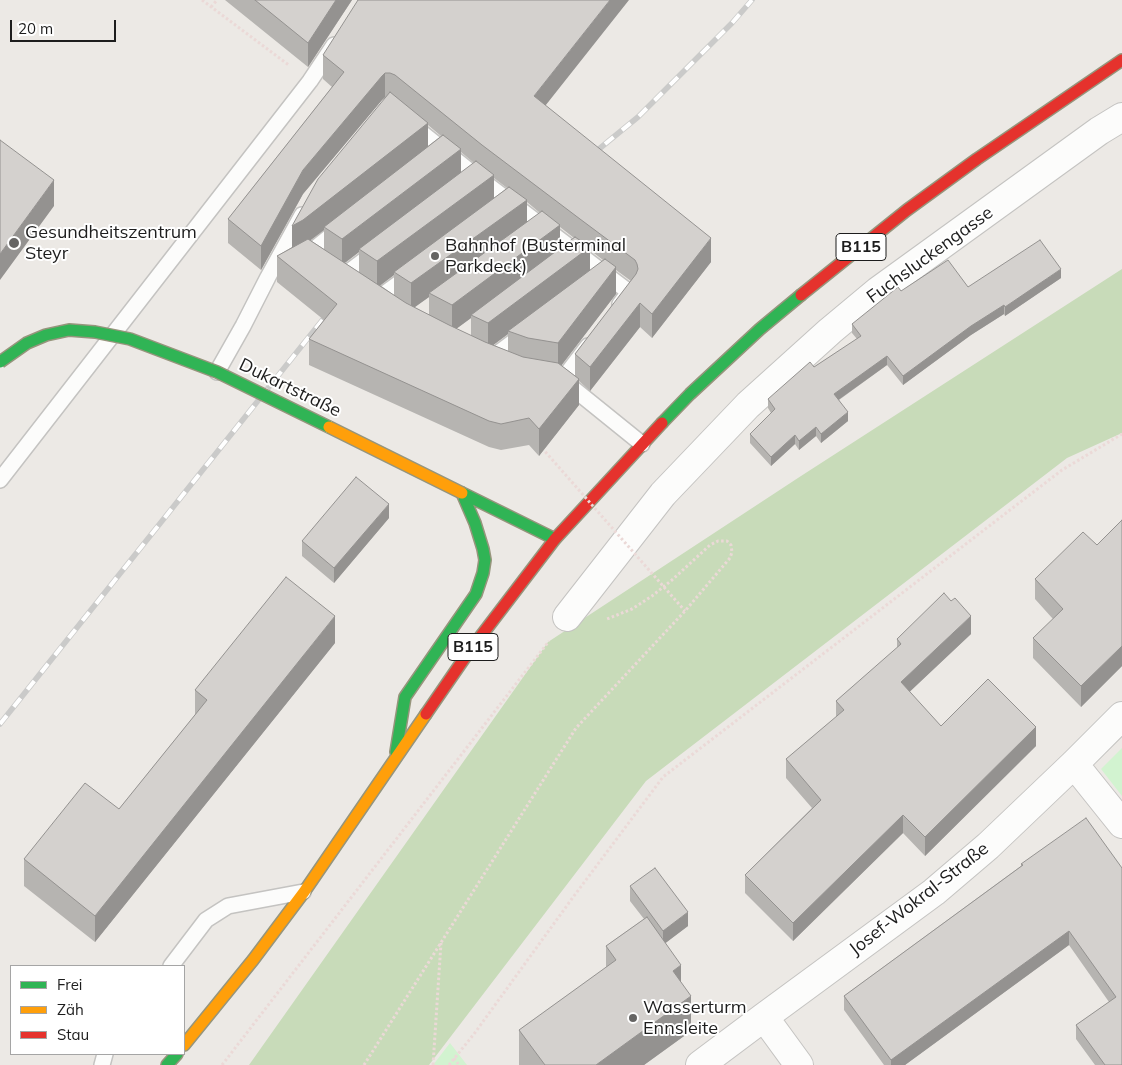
<!DOCTYPE html>
<html>
<head>
<meta charset="utf-8">
<style>
  body { margin:0 }
  #map { position:relative; width:1122px; height:1065px; overflow:hidden; background:#ece9e5; font-family:Mulish,sans-serif }
  canvas { display:block }
  .legend { position:absolute; left:10px; top:965px; width:175px; height:90px; box-sizing:border-box; background:#fff; border:1px solid #a5a5a5; margin:0; padding:6px 9px; list-style:none; font-size:15px; color:#1d1d1d }
  .legend li { display:flex; align-items:center; gap:10px; height:25px }
  .legend b { width:25px; border:1px solid #a5a5a5 }
  .scale { position:absolute; left:10px; top:20px; width:106px; height:22px; box-sizing:border-box; border:2px solid #1d1d1d; border-top:0; padding-left:6px; font-size:15px; line-height:18px; white-space:nowrap; color:#1d1d1d; -webkit-text-stroke:4px #fff; paint-order:stroke }
</style>
</head>
<body>
<div id="map">
<canvas width="1122" height="1065"></canvas>
<ul class="legend">
<li><b style="height:6px;background:#30b455"></b>Frei</li>
<li><b style="height:6px;background:#ff9f0a"></b>Zäh</li>
<li><b style="height:6px;background:#e5322d"></b>Stau</li>
</ul>
<div class="scale">20 m</div>
</div>
<script>
const c = document.querySelector('canvas').getContext('2d');
c.lineJoin = 'round';
function fillPath(path, color) { c.fillStyle = color; c.fill(path, 'evenodd'); }
const toPath = rows => new Path2D(rows.map(r => 'M' + r).join(''));
function strokePath(path, color, width, dash) { c.strokeStyle = color; c.lineWidth = width; c.lineCap = dash ? 'butt' : 'round'; c.setLineDash(dash || []); c.stroke(path); }
function drawText(font, color, halo, rows, align = 'center') {
  c.font = font + ' Mulish,sans-serif'; c.lineWidth = 4; c.setLineDash([]); c.textBaseline = 'middle'; c.strokeStyle = halo; c.fillStyle = color; for (const [text, x, y, turn = 0] of rows) {
    c.save(); c.translate(x, y); c.rotate((+turn || 0) * Math.PI / 180); c.textAlign = isNaN(turn) ? turn : align; if (halo) c.strokeText(text, 0, 0); c.fillText(text, 0, 0); c.restore();
  }
}
const forest = toPath([
  [1122,269,1122,433,1067,458,646,781,429,1065,249,1065,548,642,801,476]
]);
const park = toPath([
  [1122,748,1122,796,1101,769],
  [450,1043,467,1065,433,1065]
]);
const path = toPath([
  [202,0,290,66],
  [211,7,217,0],
  [454,1058,459,1065],
  [222,1065,549,641],
  [364,1065,576,728,685,611,730,558,732,552,731,545,727,541,718,541,710,545,672,580,652,596,632,609,607,619],
  [433,1065,441,943],
  [449,1065,474,1034,571,900,663,777,1062,470,1122,434]
]);
const lane = toPath([
  [411,124,476,176,629,292,620,304],
  [302,258,308,254,339,229],
  [342,277,375,252],
  [377,299,410,275],
  [489,360,525,333],
  [217,372,243,326,268,277,302,215],
  [562,380,588,346],
  [564,381,642,444],
  [0,480,310,81,334,45],
  [171,966,206,920,228,906,303,892],
  [102,1065,105,1054]
]);
const street = toPath([
  [567,617,663,494,748,405,830,331,878,291,1099,131,1122,117],
  [1074,764,1122,824],
  [764,1017,799,1065],
  [700,1065,764,1017,934,892,988,846,1074,764,1122,716]
]);
const fast = toPath([
  [662,423,690,394,760,329,801,295],
  [462,493,555,539],
  [396,752,405,697,476,594,483,573,485,560,483,549,475,523,462,493],
  [167,1065,177,1054]
]);
const slow = toPath([
  [184,1045,253,960,304,892,426,714]
]);
const jam = toPath([
  [801,295,907,210,977,159,1122,60],
  [426,714,468,653,555,539,662,423]
]);
const rail = toPath([
  [588,158,638,117,732,23,752,0],
  [0,724,332,308]
]);
const pathBridge = toPath([
  [542,448,685,611]
]);
const fastBridge = toPath([
  [0,362,27,343,46,335,69,330,95,332,130,339,217,372,329,427]
]);
const slowBridge = toPath([
  [329,427,462,493]
]);
const wall = toPath([
  [225,0,352,0,308,67],
  [323,55,545,105,711,262,652,338,640,327,590,391,579,381,579,405,539,456,529,445,501,450,489,447,309,365,309,339,324,320,277,282,277,256,292,247,386,97,382,100,303,194,261,270,228,243,228,219,332,87,323,79],
  [428,125,441,136,428,146],
  [461,152,474,163,461,173],
  [494,178,507,188,494,198],
  [527,202,540,213,527,223],
  [560,227,574,238,560,248],
  [324,230,324,249,310,240],
  [590,250,603,260,590,271],
  [359,252,359,272,345,263],
  [616,270,631,281,575,354,575,376,561,365,616,294],
  [394,275,394,295,380,285],
  [429,297,429,315,414,307],
  [471,318,471,336,456,329],
  [508,334,508,351,493,345],
  [1061,278,1005,316,1004,314,971,335,903,385,887,365,839,400,848,421,821,443,816,436,799,450,795,444,771,466,750,443,750,434,771,413,768,408,768,399,814,367,857,339,852,333,852,324,901,291,968,287],
  [389,518,334,583,302,556,302,541],
  [1122,520,1122,666,1081,707,1033,658,1033,638,1053,619,1035,599,1035,579,1097,545],
  [971,634,909,692,941,726,1036,746,925,856,903,833,793,941,745,893,745,875,812,808,786,778,786,759,836,717,836,701,897,648,897,639],
  [335,643,95,942,24,886,24,859,119,809,195,715,195,690],
  [1021,864,1122,868,1122,1065,1095,1065,1076,1039,1076,1025,1109,1002,1069,945,905,1065,884,1065,844,1010,844,996,1021,866],
  [630,886,688,926,665,943,681,982,691,1031,644,1065,519,1065,519,1030,606,968,606,946,644,919,630,901]
]);
const shadedWall = toPath([
  [336,0,352,0,308,67,308,43],
  [610,0,629,0,534,120,534,96],
  [385,73,385,97,382,100,303,194,261,270,261,246,303,170,382,76],
  [428,123,428,149,324,227,324,230,303,246,292,252,292,226],
  [461,149,461,176,359,249,359,252,342,265,342,239],
  [494,175,494,201,394,272,394,275,377,288,377,261],
  [54,180,54,206,0,280,0,254],
  [527,200,527,226,429,293,429,297,411,310,411,283],
  [560,225,560,251,471,315,471,318,452,332,452,305],
  [711,238,711,262,652,338,652,314],
  [590,247,590,274,508,331,508,334,488,349,488,323],
  [616,267,616,294,558,370,558,343],
  [1061,269,1061,278,1005,316,1005,307],
  [640,303,640,327,590,391,590,367],
  [1004,305,1004,314,971,335,903,385,903,376,971,326],
  [887,356,887,365,834,403,834,394],
  [579,379,579,405,539,456,539,429],
  [848,412,848,421,821,443,821,434],
  [816,427,816,436,799,450,799,441],
  [795,435,795,444,771,466,771,457],
  [389,504,389,518,334,583,334,568],
  [335,616,335,643,95,942,95,916],
  [971,616,971,634,901,700,901,682],
  [1122,646,1122,666,1081,707,1081,686],
  [1036,727,1036,746,925,856,925,837],
  [903,815,903,833,793,941,793,923],
  [688,912,688,926,663,945,663,931],
  [1069,931,1069,945,905,1065,891,1065,891,1060],
  [681,965,681,1000,673,971],
  [691,996,691,1031,644,1065,596,1065]
]);
const building = toPath([
  [255,0,336,0,308,43,255,0],
  [358,0,610,0,534,96,711,238,652,314,640,303,590,367,575,354,636,274,638,269,637,264,635,260,580,219,482,145,395,75,390,73,385,73,382,76,303,170,261,246,228,219,344,72,323,55,358,0],
  [390,92,428,123,303,220,292,226,318,179,390,92],
  [443,135,461,149,342,239,324,227,443,135],
  [0,140,54,180,0,254,0,140],
  [476,161,494,175,377,261,359,249,476,161],
  [509,187,527,200,411,283,394,272,509,187],
  [542,211,560,225,452,305,429,293,542,211],
  [575,237,590,247,488,323,471,315,575,237],
  [308,239,406,303,449,325,485,342,523,357,558,363,579,379,539,429,529,418,501,424,489,421,309,339,337,304,277,256,308,239],
  [1040,240,1061,269,1005,307,1004,305,971,326,903,376,887,356,834,394,848,412,821,434,816,427,799,441,795,435,771,457,750,434,775,409,768,399,810,362,814,367,861,336,852,324,898,287,901,291,948,260,968,287,1040,240],
  [605,259,616,267,558,343,528,338,508,331,605,259],
  [356,477,389,504,334,568,302,541,356,477],
  [1122,520,1122,646,1081,686,1033,638,1063,609,1035,579,1083,532,1097,545,1122,520],
  [286,577,335,616,95,916,24,859,85,783,119,809,207,700,195,690,286,577],
  [944,593,951,601,955,598,971,616,901,682,941,726,988,679,1036,727,925,837,903,815,793,923,745,875,821,800,786,759,844,710,836,701,901,644,897,639,944,593],
  [1086,818,1122,868,1122,1065,1105,1065,1076,1025,1116,997,1069,931,891,1060,844,996,1023,865,1021,864,1086,818],
  [655,868,688,912,663,931,630,886,655,868],
  [647,917,681,965,673,971,691,996,596,1065,545,1065,519,1030,616,960,606,946,647,917]
]);
const markers = [
  [14,243,6,"#656463"],
  [435,256,5,"#656463"],
  [633,1018,5,"#656463"]
];
const shields = [
  [861,247,50],
  [473,647,50]
];
const shieldNames = [
  ["B115",861,247],
  ["B115",473,647]
];
const poiNames = [
  ["Gesundheitszentrum",25,233],
  ["Steyr",25,254],
  ["Bahnhof (Busterminal",445,246],
  ["Parkdeck)",445,267],
  ["Wasserturm",643,1008],
  ["Ennsleite",643,1029]
];
const streetNames = [
  ["Fuchsluckengasse",930,255,-36],
  ["Dukartstraße",290,388,26],
  ["Josef-Wokral-Straße",919,899,-38]
];
fillPath(forest, '#c8dbb9');
fillPath(park, '#d2f3d0');
strokePath(lane, '#c4c3c1', 18);
strokePath(street, '#c4c3c1', 30);
strokePath(fast, '#96957c', 14);
strokePath(slow, '#96957c', 14);
strokePath(jam, '#96957c', 14);
strokePath(path, '#ebd9d7', 3, [2.5, 2.5]);
strokePath(lane, '#fcfcfb', 15);
strokePath(street, '#fcfcfb', 28);
strokePath(fast, '#30b455', 11);
strokePath(slow, '#ff9f0a', 11);
strokePath(jam, '#e5322d', 11);
strokePath(rail, '#cacac9', 5.5);
strokePath(rail, '#fff', 4, [11]);
strokePath(fastBridge, '#96957c', 14, []);
strokePath(slowBridge, '#96957c', 14, []);
strokePath(pathBridge, '#ebd9d7', 3, [2.5, 2.5]);
strokePath(fastBridge, '#30b455', 11);
strokePath(slowBridge, '#ff9f0a', 11);
fillPath(wall, '#b6b4b1');
fillPath(shadedWall, '#949290');
fillPath(building, '#d4d1ce');
strokePath(building, '#949290', 1);
for (const [x, y, r, color] of markers) { const dot = new Path2D(); dot.arc(x, y, r, 0, 2 * Math.PI); c.fillStyle = color; c.fill(dot); strokePath(dot, '#fff', 2); }
for (const [x, y, w] of shields) { const box = new Path2D(); box.roundRect(x - w / 2, y - 13.5, w, 27, 4); c.fillStyle = '#fff'; c.fill(box); strokePath(box, '#1d1d1d', 1); }
drawText('bold 16px', '#1d1d1d', null, shieldNames);
drawText('18px', '#1d1d1d', '#fff', poiNames, 'left');
drawText('18px', '#1d1d1d', '#fff', streetNames);
</script>
</body>
</html>
